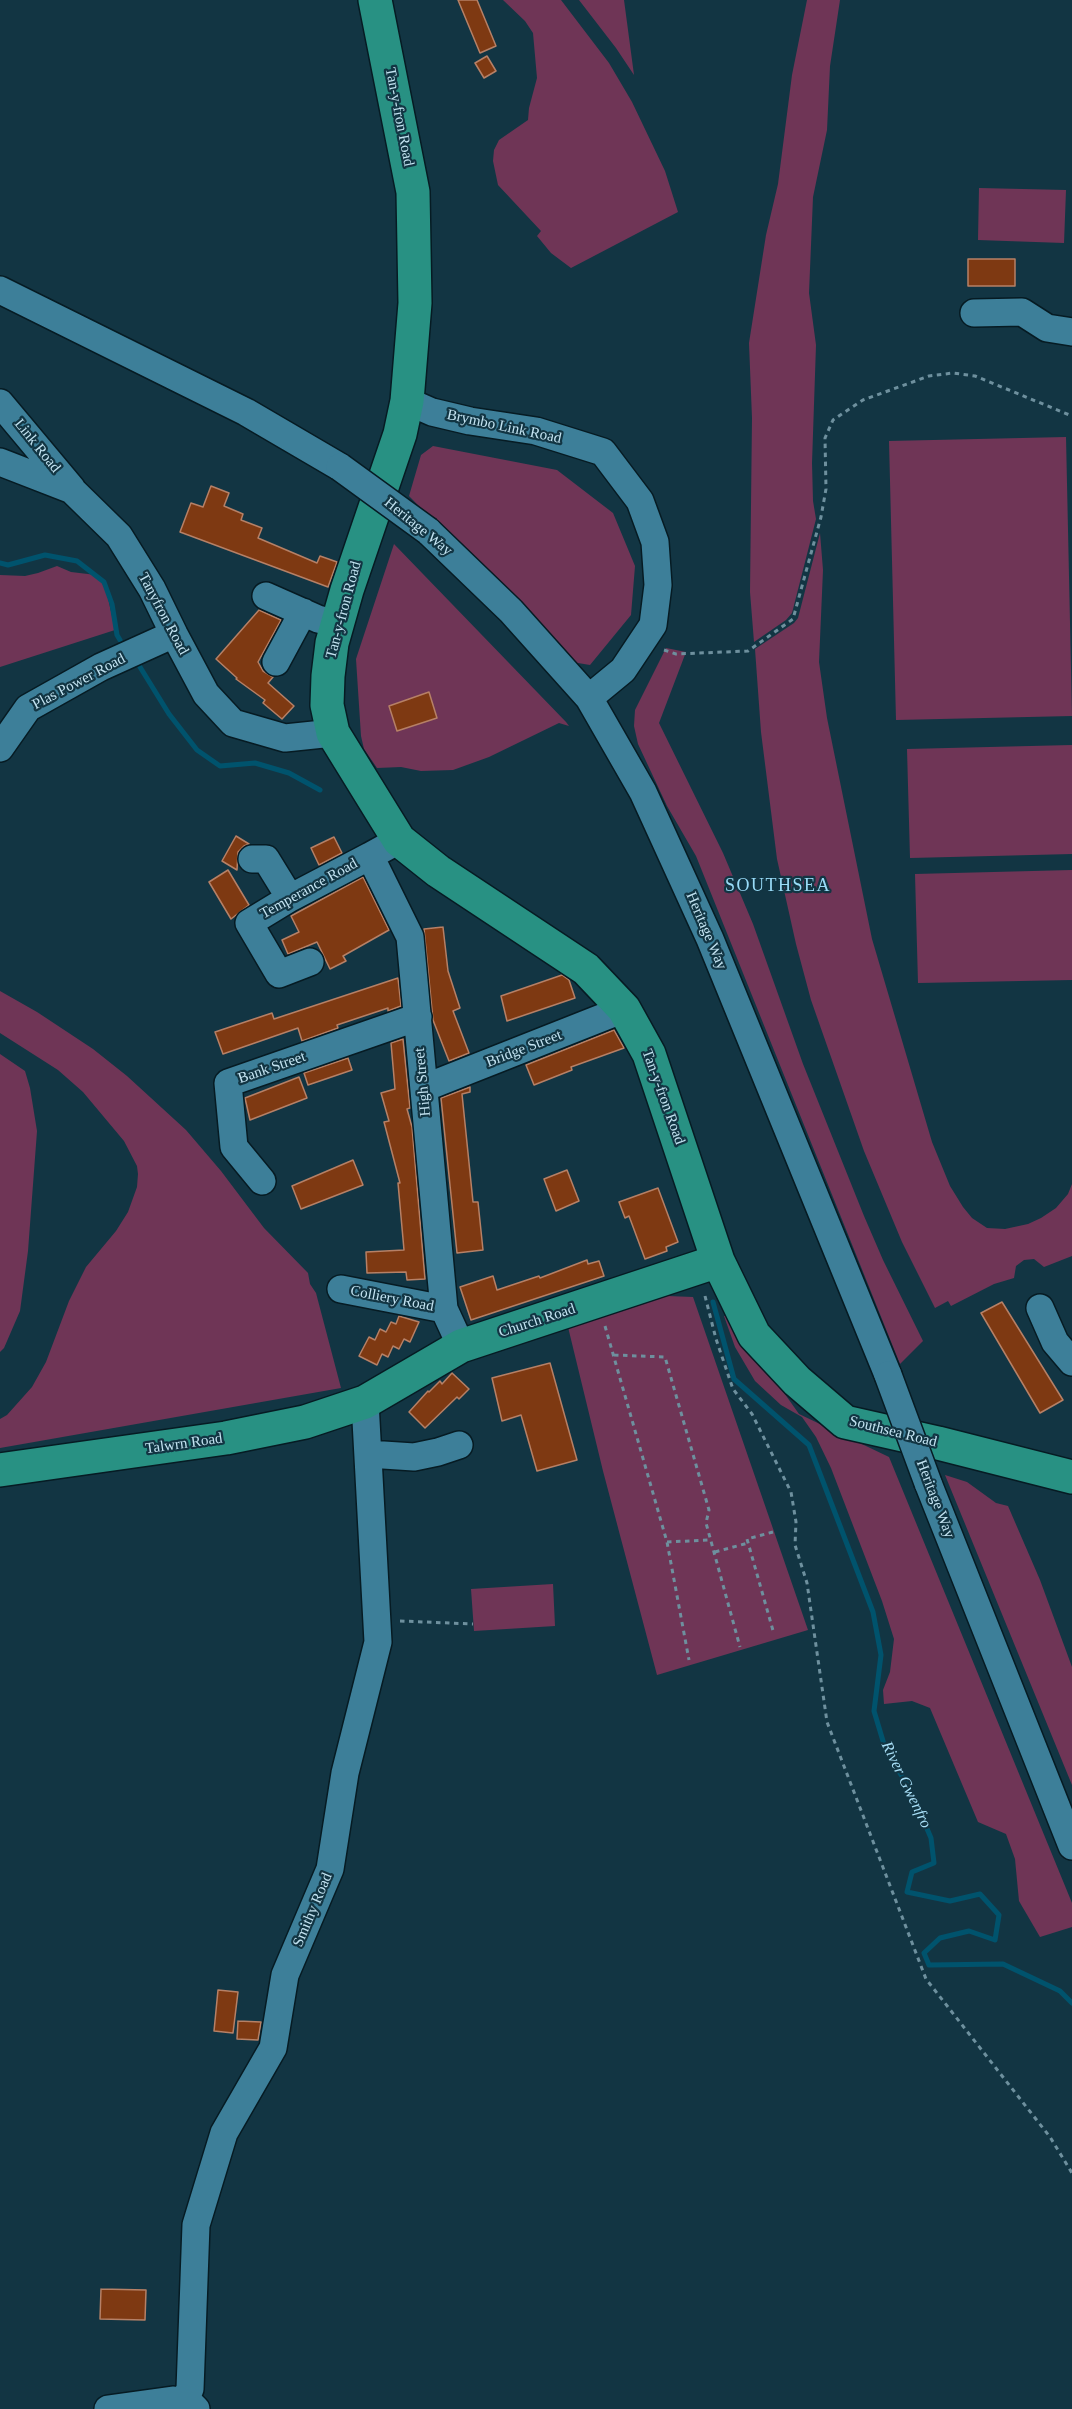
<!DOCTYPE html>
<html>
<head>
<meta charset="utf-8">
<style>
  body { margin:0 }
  canvas { display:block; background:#123543 }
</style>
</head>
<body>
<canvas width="1072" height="2409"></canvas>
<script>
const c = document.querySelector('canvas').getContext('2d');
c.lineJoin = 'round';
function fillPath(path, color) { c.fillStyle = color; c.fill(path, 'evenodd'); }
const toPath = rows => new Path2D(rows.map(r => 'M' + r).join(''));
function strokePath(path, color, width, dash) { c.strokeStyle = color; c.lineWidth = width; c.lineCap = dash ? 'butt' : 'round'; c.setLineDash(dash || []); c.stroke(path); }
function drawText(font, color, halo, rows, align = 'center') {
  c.font = font + ' Georgia,serif'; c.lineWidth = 4.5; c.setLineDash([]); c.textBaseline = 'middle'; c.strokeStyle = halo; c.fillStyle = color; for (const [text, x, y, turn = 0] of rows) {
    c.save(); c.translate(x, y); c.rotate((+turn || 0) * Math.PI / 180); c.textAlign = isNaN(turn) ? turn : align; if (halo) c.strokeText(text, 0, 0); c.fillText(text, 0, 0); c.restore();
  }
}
const green = toPath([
  [503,0,561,0,609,63,632,102,665,171,678,212,571,268,551,253,537,236,541,231,498,185,493,161,494,150,499,140,528,120,529,108,537,78,533,33,525,21],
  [579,0,624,0,634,75,616,48],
  [807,0,840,0,830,66,827,130,813,197,809,293,816,345,812,463,813,501,816,519,792,613,786,620,754,642,750,592,752,418,749,343,766,235,778,184,792,75],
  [979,188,1066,190,1064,243,978,240],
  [1066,437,1072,716,896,720,889,441],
  [433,446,557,470,613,513,635,566,631,615,590,665,572,662,409,496,421,455],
  [820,533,823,570,819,662,827,718,872,939,932,1142,950,1186,963,1207,972,1218,987,1228,1005,1229,1028,1224,1041,1218,1056,1208,1068,1194,1072,1184,1072,1256,1044,1267,1034,1259,1024,1260,1016,1266,1014,1278,994,1284,951,1306,948,1301,935,1308,902,1242,864,1151,811,1000,796,944,777,859,761,732,755,649,794,623,798,618],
  [394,544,566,722,569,726,559,723,489,757,453,770,421,771,401,767,377,768,364,749,361,736,356,659],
  [57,566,71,572,96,575,106,589,115,630,0,667,0,575,25,576,38,573],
  [666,648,686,652,659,723,723,853,753,924,803,1064,864,1216,883,1260,923,1341,900,1364,696,856,667,806,638,744,634,726,635,710],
  [1072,745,1072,854,910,858,907,749],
  [1072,870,1072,980,918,983,915,874],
  [0,991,37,1012,93,1049,127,1076,186,1130,221,1171,264,1228,308,1273,310,1284,316,1293,341,1388,0,1448,0,1419,7,1415,32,1387,46,1362,69,1301,86,1267,116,1231,128,1212,137,1187,138,1174,137,1166,124,1141,83,1092,58,1070,0,1033],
  [0,1054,25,1071,30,1088,37,1131,28,1251,20,1311,4,1348,0,1352],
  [667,1296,693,1297,808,1630,657,1675,603,1471,568,1327],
  [729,1315,799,1414,889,1457,1072,1903,1072,1927,1040,1937,1019,1901,1015,1859,1006,1834,978,1822,930,1708,912,1701,884,1704,883,1690,890,1672,894,1639,882,1601,831,1468,816,1437,802,1417,781,1405,755,1381,735,1347,724,1316],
  [945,1475,967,1482,996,1503,1008,1506,1040,1580,1072,1667,1072,1785],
  [553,1584,555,1626,474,1631,471,1589]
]);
const stream = toPath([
  [0,563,8,565,45,555,77,561,104,582,112,604,117,635,120,640],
  [140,667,169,714,197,750,220,766,255,763,289,773,320,790],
  [713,1302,734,1379,809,1445,873,1612,881,1655,874,1711,886,1751,910,1789,931,1838,934,1863,912,1872,907,1892,950,1901,980,1894,999,1915,995,1940,969,1931,940,1938,924,1953,929,1965,1003,1964,1060,1991,1072,2003]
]);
const building = toPath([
  [458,0,477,0,496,46,480,53,458,0],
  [487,56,496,71,484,78,475,63,487,56],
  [968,259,1015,259,1015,286,968,286,968,259],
  [211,486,229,493,224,506,243,514,241,520,262,528,258,538,317,563,320,556,337,562,328,587,180,532,191,503,203,507,211,486],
  [259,610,281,620,258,662,263,671,273,677,268,683,294,706,282,719,263,703,265,700,236,679,237,678,216,659,259,610],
  [429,692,437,718,397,731,389,706,429,692],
  [236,836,249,844,244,846,238,852,237,870,222,861,236,836],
  [334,837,342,853,319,865,311,848,334,837],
  [228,870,249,905,231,919,209,882,228,870],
  [363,877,389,930,343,956,346,961,330,969,317,942,288,954,282,940,299,932,291,916,363,877],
  [443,927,448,971,460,1008,453,1011,469,1053,449,1061,433,1020,424,929,443,927],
  [562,975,569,980,575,998,507,1021,501,996,562,975],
  [398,978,401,1006,388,1011,388,1008,337,1025,338,1028,302,1041,298,1028,223,1054,215,1032,272,1013,274,1019,398,978],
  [614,1030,624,1048,571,1067,572,1070,534,1085,526,1065,614,1030],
  [403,1039,410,1108,407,1109,412,1127,425,1279,407,1280,406,1272,367,1273,366,1252,404,1250,398,1183,400,1183,384,1122,389,1121,381,1093,395,1089,391,1043,403,1039],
  [348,1058,352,1070,308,1085,304,1073,348,1058],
  [299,1077,307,1098,250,1120,245,1098,299,1077],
  [470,1087,470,1092,462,1094,473,1202,478,1202,483,1250,457,1253,441,1098,470,1087],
  [353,1160,363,1185,301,1209,292,1186,353,1160],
  [567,1170,579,1201,556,1211,544,1179,567,1170],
  [658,1188,678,1242,666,1247,667,1251,645,1259,629,1216,625,1218,619,1202,658,1188],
  [587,1260,588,1264,599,1261,604,1276,471,1320,460,1287,493,1276,497,1290,539,1276,540,1278,587,1260],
  [1002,1302,1063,1400,1040,1413,981,1313,1002,1302],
  [399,1316,419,1322,410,1342,404,1339,399,1349,393,1346,388,1357,382,1354,377,1365,359,1356,369,1337,375,1340,380,1329,386,1332,391,1322,396,1324,399,1316],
  [550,1363,577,1460,537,1471,521,1415,502,1421,492,1378,550,1363],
  [452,1373,469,1389,459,1399,457,1397,425,1428,409,1412,428,1391,429,1392,440,1381,442,1384,452,1373],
  [218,1990,238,1992,233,2033,214,2031,218,1990],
  [238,2021,261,2022,258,2040,237,2039,238,2021],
  [101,2289,146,2290,145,2320,100,2319,101,2289]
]);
const path = toPath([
  [664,650,676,654,748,651,793,619,821,517,826,489,825,438,833,420,863,400,929,376,953,373,975,376,1072,416],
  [705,1296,716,1339,733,1389,752,1414,791,1492,796,1522,795,1545,807,1583,827,1722,926,1979,1050,2137,1072,2173],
  [605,1326,667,1542,689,1660],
  [614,1355,665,1357,709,1510,706,1523,740,1647],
  [773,1532,747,1539,774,1634],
  [667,1542,710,1540],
  [715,1552,748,1543],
  [400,1621,473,1624]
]);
const minor = toPath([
  [0,290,246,412,340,467],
  [974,313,1022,312,1047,328,1072,332],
  [407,401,432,412,470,421,536,431,603,452,640,501,655,542,658,585,653,625,623,670,589,698],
  [0,403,72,489],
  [0,462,72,490,119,536,152,589,174,634,206,694,233,723,285,738,333,733],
  [428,531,511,611,589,698,643,792,710,939,888,1375],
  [266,596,318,619,337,624],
  [276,662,303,612],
  [0,748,28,708,101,667,174,634],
  [399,840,370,856,410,937,444,1309,461,1346],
  [252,859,266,859,290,898],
  [310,962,279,974,249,923,290,898,370,856],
  [424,1088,624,1009],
  [262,1181,234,1147,228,1083,418,1017],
  [341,1289,444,1309],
  [1040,1308,1055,1342,1072,1362],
  [368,1454,414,1457,438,1452,459,1445],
  [928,1483,1072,1846],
  [184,2401,190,2389,196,2225,224,2133,273,2048,285,1975,330,1869,345,1773,378,1642,365,1402],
  [108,2409,173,2400,190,2403,196,2409]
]);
const major = toPath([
  [375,0,413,192,415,303,407,401,400,434,347,590,332,643,328,676,327,705,333,733,399,840,438,871,586,969,624,1009,649,1054,718,1261,754,1335,797,1381,845,1422,938,1443,1072,1477],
  [0,1470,226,1438,305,1422,365,1402,461,1346,718,1261]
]);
const minorBridge = toPath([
  [340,467,428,531],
  [888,1375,928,1483]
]);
const streetNames = [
  ["Tan-y-fron Road",399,117,79],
  ["Brymbo Link Road",504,427,12],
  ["Link Road",37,446,51],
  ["Heritage Way",418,527,39],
  ["Tan-y-fron Road",344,610,-75],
  ["Tanyfron Road",163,614,62],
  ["Plas Power Road",79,682,-28],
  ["Temperance Road",309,889,-29],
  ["Heritage Way",706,931,67],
  ["Bridge Street",524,1049,-21],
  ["Bank Street",272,1068,-19],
  ["High Street",423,1082,-95],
  ["Tan-y-fron Road",663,1097,70],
  ["Colliery Road",392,1299,11],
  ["Church Road",537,1321,-18],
  ["Southsea Road",893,1432,14],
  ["Talwrn Road",184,1444,-8],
  ["Heritage Way",935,1499,69],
  ["Smithy Road",313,1910,-67]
];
const waterNames = [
  ["River Gwenfro",906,1785,64]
];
const quarterNames = [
  ["SOUTHSEA",778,886]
];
fillPath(green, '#6f3556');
strokePath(stream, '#00536d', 5);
fillPath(building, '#7e3912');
strokePath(building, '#b68066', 1.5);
strokePath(minor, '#061b23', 30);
strokePath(major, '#061b23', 36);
strokePath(path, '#6e909e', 3, [4.5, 4.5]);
strokePath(minor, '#3d7f99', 27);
strokePath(major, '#289183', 33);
strokePath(minorBridge, '#061b23', 30, []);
strokePath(minorBridge, '#3d7f99', 27);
drawText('15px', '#c3e3f1', '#123543', streetNames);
drawText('italic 16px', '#a8dff7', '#123543', waterNames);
c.letterSpacing = '1.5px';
drawText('18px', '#99dcf8', '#123543', quarterNames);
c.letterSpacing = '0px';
</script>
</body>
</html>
